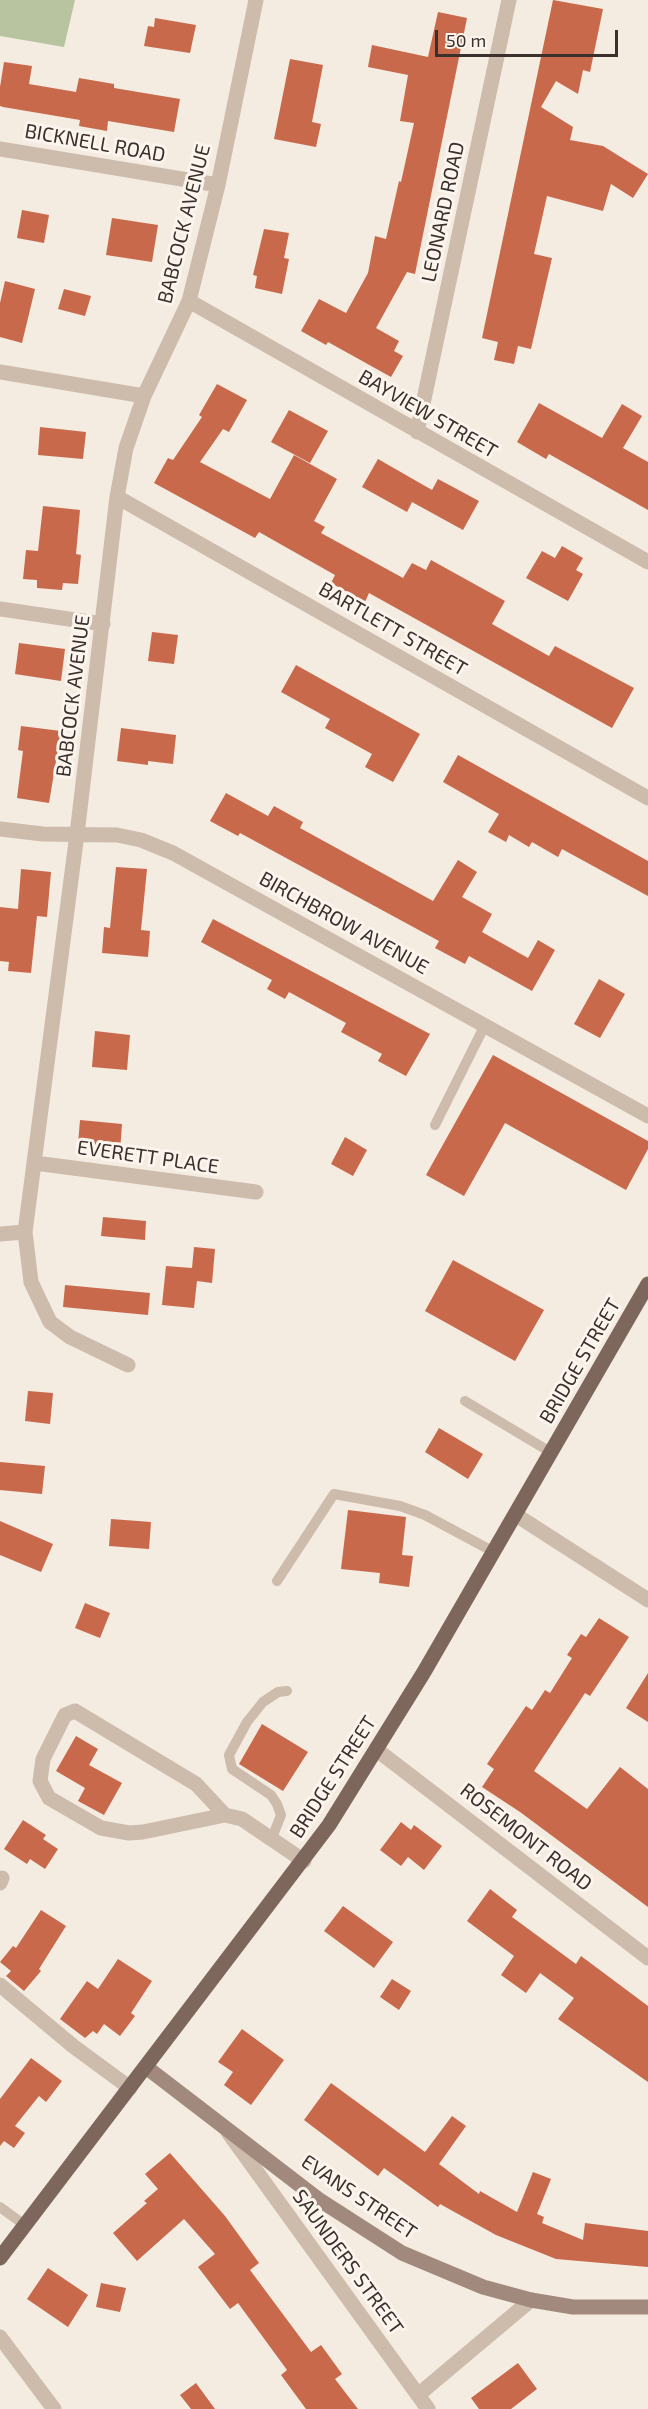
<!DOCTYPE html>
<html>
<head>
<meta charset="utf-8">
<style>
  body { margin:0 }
  #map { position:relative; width:648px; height:2409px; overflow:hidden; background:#f4ebe1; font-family:"Exo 2",sans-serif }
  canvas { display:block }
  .scale { position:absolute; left:435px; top:30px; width:183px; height:27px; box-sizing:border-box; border:3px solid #3b302b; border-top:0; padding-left:8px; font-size:18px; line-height:21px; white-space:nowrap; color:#3b302b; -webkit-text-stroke:4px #fbf5ee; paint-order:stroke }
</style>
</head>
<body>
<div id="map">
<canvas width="648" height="2409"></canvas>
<div class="scale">50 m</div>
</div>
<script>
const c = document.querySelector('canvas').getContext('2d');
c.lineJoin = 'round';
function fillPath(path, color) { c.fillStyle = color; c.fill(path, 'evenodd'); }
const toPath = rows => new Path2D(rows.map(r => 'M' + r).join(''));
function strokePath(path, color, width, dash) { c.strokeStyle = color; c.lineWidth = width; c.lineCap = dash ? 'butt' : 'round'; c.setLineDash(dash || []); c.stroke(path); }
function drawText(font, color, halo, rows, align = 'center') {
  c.font = font + ' "Exo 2",sans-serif'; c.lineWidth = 6; c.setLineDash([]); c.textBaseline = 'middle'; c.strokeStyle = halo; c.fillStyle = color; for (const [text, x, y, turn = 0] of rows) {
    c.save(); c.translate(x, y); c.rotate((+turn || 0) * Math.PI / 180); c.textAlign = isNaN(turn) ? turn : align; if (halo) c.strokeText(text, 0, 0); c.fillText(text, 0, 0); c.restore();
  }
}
const green = toPath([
  [0,0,75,0,64,47,0,36]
]);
const building = toPath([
  [553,0,603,9,590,72,583,70,578,94,556,81,541,107,573,127,570,140,603,146,648,174,633,198,611,184,603,211,547,196,534,254,552,258,531,349,518,346,514,364,494,360,498,342,482,338],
  [438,12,467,18,415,274,407,272,376,328,399,341,394,351,403,356,391,377,328,342,326,345,301,331,319,299,346,313,368,273,375,236,386,239,399,181,401,182,414,123,400,121,408,75,368,67,372,45,428,57],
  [155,18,196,25,190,53,144,46,148,26,154,27],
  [290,59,323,65,312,122,321,124,316,147,274,139],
  [4,62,32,66,29,84,76,92,79,78,114,84,114,88,180,99,174,132,108,121,107,131,79,126,80,120,3,107,0,106,0,87],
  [22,210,49,215,44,243,17,238],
  [112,218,158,225,152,262,106,255],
  [264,229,289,233,284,258,289,259,282,294,255,288,257,276,253,275],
  [5,281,35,289,22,343,0,337,0,303],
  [64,289,91,296,85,316,58,309],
  [217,384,247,400,229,432,223,429,200,462,270,499,294,455,337,479,314,521,325,527,321,533,403,578,412,563,426,570,431,560,505,601,492,624,549,656,555,646,634,688,612,728,369,593,365,602,331,583,335,575,259,532,255,538,154,483,168,458,173,460,202,417,199,415],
  [539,403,602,438,622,404,642,416,623,448,648,462,648,510,549,454,546,459,517,442],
  [289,410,328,431,310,463,271,442],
  [40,427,86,432,83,459,38,455],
  [378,459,432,490,438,479,479,501,463,530,412,502,407,512,362,487],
  [43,506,80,510,76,554,81,555,78,584,63,583,62,590,37,588,37,580,23,579,26,550,38,551],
  [562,546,583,558,576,570,583,574,568,601,526,578,542,551,555,558],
  [152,632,178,635,174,664,148,661],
  [19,643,65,649,61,681,15,674],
  [296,665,420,734,393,782,365,767,372,754,325,728,330,719,281,692],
  [21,726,61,731,49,803,17,798,23,751,18,750],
  [121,728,176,735,173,764,148,761,148,765,117,761],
  [458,755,648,861,648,896,562,849,558,857,532,842,529,847,509,835,506,842,488,832,499,814,443,782],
  [226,793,268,816,274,806,303,822,300,828,433,901,458,860,477,872,462,897,492,914,482,932,528,958,538,940,555,950,532,991,469,956,465,964,435,948,439,941,240,833,238,836,210,821],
  [116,867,147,869,141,930,150,931,148,957,102,953,104,927,110,928],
  [21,869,51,872,47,917,37,916,31,973,8,971,9,962,0,961,0,907,18,909],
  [213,919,430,1034,406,1076,378,1061,382,1054,341,1032,346,1023,289,992,285,999,267,989,272,980,201,942],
  [599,979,625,994,600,1038,574,1024],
  [95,1031,130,1035,127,1070,92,1067],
  [493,1055,648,1141,648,1149,626,1190,505,1123,464,1196,426,1175],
  [80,1120,122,1124,120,1152,87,1149,87,1145,78,1144],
  [345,1137,367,1150,353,1176,331,1164],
  [103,1217,146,1221,145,1240,101,1236],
  [194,1247,215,1249,212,1283,197,1281,194,1308,162,1305,166,1266,192,1268],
  [453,1260,544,1310,515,1361,425,1311],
  [65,1285,150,1293,148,1315,63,1307],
  [28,1391,53,1393,50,1424,25,1421],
  [439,1428,483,1454,468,1479,425,1452],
  [0,1462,45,1466,42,1494,0,1490],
  [348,1510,406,1517,402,1555,413,1556,409,1587,379,1583,380,1573,341,1569],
  [111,1519,151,1522,149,1549,109,1546],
  [0,1521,53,1544,41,1572,0,1555],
  [85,1603,110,1613,100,1638,75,1628],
  [599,1618,629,1637,590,1696,585,1693,534,1771,587,1809,620,1767,648,1789,648,1907,520,1812,482,1787,494,1769,487,1764,526,1706,532,1710,545,1690,550,1693,572,1658,567,1655,581,1634,586,1637],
  [648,1673,648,1722,626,1708],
  [262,1724,308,1752,283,1791,239,1764],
  [76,1736,98,1749,89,1765,122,1783,104,1815,78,1801,85,1788,56,1771],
  [23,1820,46,1835,43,1839,58,1849,45,1869,30,1859,27,1864,4,1849],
  [401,1822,411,1830,414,1825,442,1846,424,1870,408,1857,401,1866,380,1850],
  [490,1889,517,1910,512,1917,576,1964,581,1956,648,2006,648,2082,558,2019,574,1998,540,1973,526,1993,501,1975,514,1956,467,1921],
  [343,1906,393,1942,374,1968,324,1931],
  [41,1910,66,1926,39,1969,41,1971,24,1991,6,1976,11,1971,0,1962,13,1946,16,1948],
  [118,1959,152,1981,131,2013,135,2016,120,2036,104,2024,97,2034,93,2031,85,2038,60,2019,87,1981,98,1989],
  [392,1979,411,1991,399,2010,380,1997],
  [242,2029,284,2060,251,2105,224,2085,233,2072,218,2062],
  [31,2058,62,2081,46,2102,39,2096,15,2126,25,2133,14,2148,4,2141,0,2146,0,2099],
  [331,2083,425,2152,452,2116,466,2126,439,2164,479,2194,480,2191,517,2212,533,2172,551,2179,537,2214,544,2217,542,2223,583,2240,585,2223,648,2231,648,2267,556,2259,496,2235,440,2204,438,2207,384,2168,378,2176,304,2120],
  [170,2153,225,2216,259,2263,250,2270,311,2352,321,2345,342,2374,335,2379,358,2409,306,2409,281,2375,287,2370,238,2303,230,2309,198,2267,215,2254,184,2219,137,2261,113,2233,147,2203,144,2201,158,2189,145,2174],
  [48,2268,88,2295,68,2327,27,2299],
  [101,2283,126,2288,120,2312,96,2307],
  [518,2363,537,2389,511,2409,479,2409,471,2398],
  [196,2383,215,2409,191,2409,180,2395]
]);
const lane = toPath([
  [435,1125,485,1025],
  [465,1401,552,1453],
  [277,1581,334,1494,400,1506,425,1515,494,1552],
  [272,1838,281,1815,277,1804,271,1795,232,1769,229,1755,247,1722,263,1702,278,1692,287,1691],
  [0,2207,26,2226]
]);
const street = toPath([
  [0,149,218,185],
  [189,301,648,562],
  [0,372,144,396],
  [417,432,509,0],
  [117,497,648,798],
  [0,609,103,624],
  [0,829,43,834,117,835,141,840,173,853,648,1116],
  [35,1163,256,1192],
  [0,1234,25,1232],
  [128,1365,70,1337,50,1322,31,1282,25,1232,77,834,117,497,126,448,144,396,189,301,218,185,256,0],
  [516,1515,648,1600],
  [377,1750,648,1958],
  [225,1815,196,1784,75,1711,65,1715,43,1759,40,1781,49,1798,101,1828,129,1833,143,1832,225,1815,242,1819,304,1861],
  [0,1883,2,1878],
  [0,1985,73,2046,130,2088],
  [228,2132,428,2409],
  [0,2337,54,2409],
  [418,2395,531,2300]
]);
const secondary = toPath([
  [146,2067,318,2199,402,2253,483,2287,531,2300,573,2307,648,2307]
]);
const primary = toPath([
  [0,2258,329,1825,424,1672,648,1284]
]);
const streetNames = [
  ["BICKNELL ROAD",95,143,10],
  ["LEONARD ROAD",443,212,-78],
  ["BABCOCK AVENUE",184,224,-76],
  ["BAYVIEW STREET",428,414,30],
  ["BARTLETT STREET",393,629,30],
  ["BABCOCK AVENUE",73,696,-83],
  ["BIRCHBROW AVENUE",344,923,29],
  ["EVERETT PLACE",148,1157,8],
  ["BRIDGE STREET",580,1361,-60],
  ["BRIDGE STREET",333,1777,-57],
  ["ROSEMONT ROAD",526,1837,38],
  ["EVANS STREET",359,2197,34],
  ["SAUNDERS STREET",348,2262,54]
];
fillPath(green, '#b8c4a0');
fillPath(building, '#c8694b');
strokePath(lane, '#cdbbac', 10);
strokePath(street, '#cdbbac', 15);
strokePath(secondary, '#a18a7d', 15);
strokePath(primary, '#7d675c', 15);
drawText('20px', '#3b302b', '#fbf5ee', streetNames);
</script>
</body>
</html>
